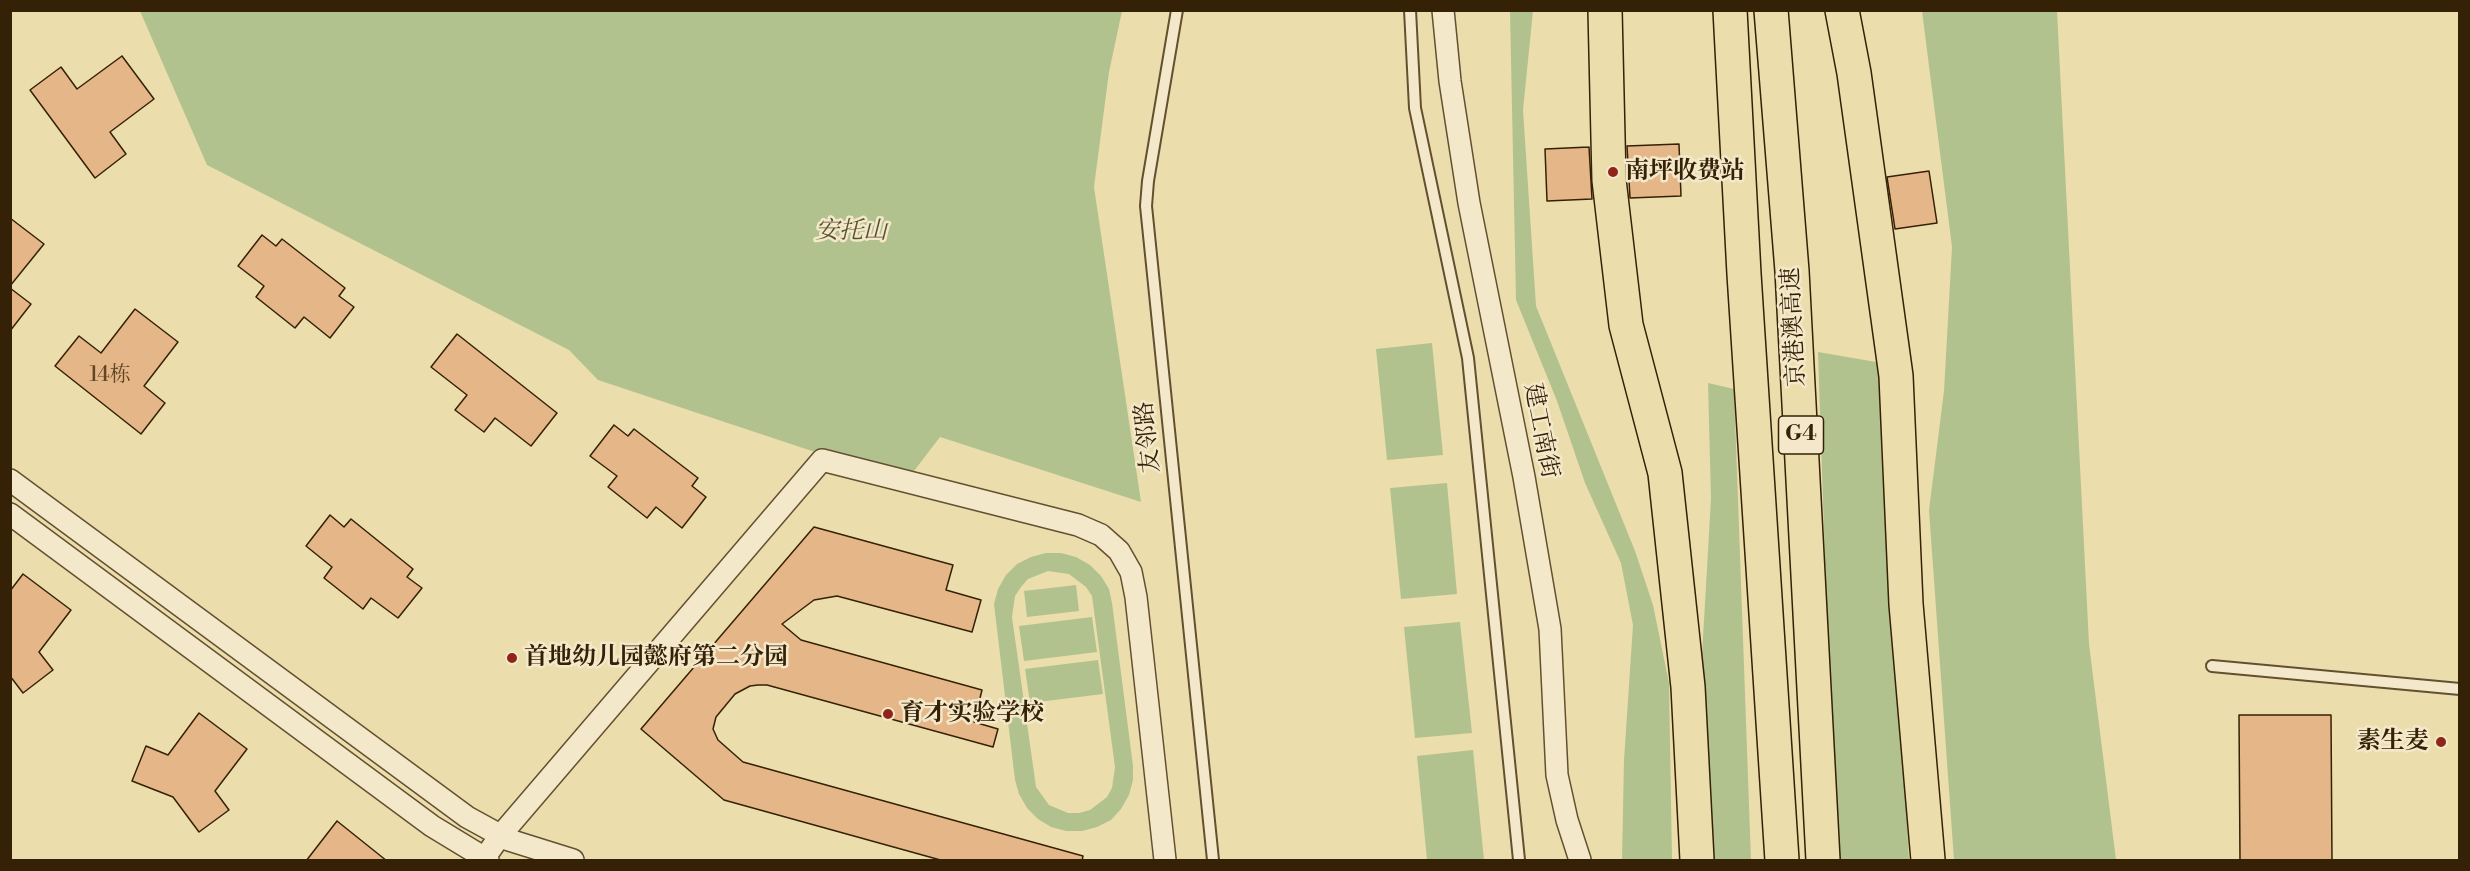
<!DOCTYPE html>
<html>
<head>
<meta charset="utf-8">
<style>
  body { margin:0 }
  #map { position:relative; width:2470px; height:871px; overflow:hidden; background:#ecddad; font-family:"Libre Bodoni",serif }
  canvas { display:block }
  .frame { position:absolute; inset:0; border:12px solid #352106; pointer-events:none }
</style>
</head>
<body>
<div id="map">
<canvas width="2470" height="871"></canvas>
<div class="frame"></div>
</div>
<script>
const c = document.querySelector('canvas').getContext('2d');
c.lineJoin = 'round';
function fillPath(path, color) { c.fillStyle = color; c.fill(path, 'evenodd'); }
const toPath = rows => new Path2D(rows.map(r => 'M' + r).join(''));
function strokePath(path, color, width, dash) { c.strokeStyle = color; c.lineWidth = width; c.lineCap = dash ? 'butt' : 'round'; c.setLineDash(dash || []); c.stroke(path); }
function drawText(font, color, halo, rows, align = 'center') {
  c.font = font + ' "Libre Bodoni","Noto Serif SC",serif'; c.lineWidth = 5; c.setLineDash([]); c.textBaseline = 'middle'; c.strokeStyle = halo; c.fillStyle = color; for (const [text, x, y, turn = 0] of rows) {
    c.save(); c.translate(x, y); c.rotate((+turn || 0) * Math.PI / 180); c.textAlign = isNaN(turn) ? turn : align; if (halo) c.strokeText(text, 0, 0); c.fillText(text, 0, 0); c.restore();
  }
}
const green = toPath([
  [140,11,1122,11,1109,72,1094,187,1141,502,940,437,914,471,818,453,598,380,569,350,207,165],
  [1510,11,1533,11,1523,110,1536,306,1635,551,1653,605,1669,683,1672,860,1622,860,1624,760,1633,625,1621,563,1585,483,1557,401,1516,300],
  [1922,11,2057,11,2089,644,2116,860,1954,860,1929,510,1944,391,1952,247],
  [1432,343,1443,455,1387,460,1376,349],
  [1818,352,1882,363,1909,860,1835,860],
  [1708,383,1734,389,1751,860,1709,860,1701,672,1711,499],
  [1447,483,1457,594,1401,599,1390,488],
  [1046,553,1061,553,1076,557,1090,565,1101,576,1109,589,1112,603,1133,766,1133,780,1129,795,1121,809,1111,820,1097,827,1082,831,1066,831,1051,827,1038,819,1027,808,1019,794,1015,780,994,604,998,589,1006,575,1017,564,1031,557],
  [1048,571,1069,574,1086,587,1092,596,1115,767,1112,788,1107,797,1090,810,1079,813,1068,813,1049,805,1036,787,1012,617,1015,596,1021,587,1028,579],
  [1076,585,1079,611,1027,617,1024,591],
  [1092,617,1097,652,1024,661,1019,626],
  [1460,622,1472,733,1415,738,1404,627],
  [1098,660,1103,694,1030,703,1025,669],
  [1473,750,1484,860,1427,860,1417,756]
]);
const building = toPath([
  [122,56,154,99,110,132,126,154,95,178,30,90,61,67,77,89,122,56],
  [1679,144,1681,196,1630,198,1627,146,1679,144],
  [1589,147,1592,199,1547,201,1545,149,1589,147],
  [1929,171,1937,223,1895,229,1887,177,1929,171],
  [10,218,44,244,10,286,10,218],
  [262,235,276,246,282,239,345,288,339,296,354,307,330,338,304,317,295,328,256,297,264,286,238,266,262,235],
  [10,288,31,304,10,331,10,288],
  [135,309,178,342,144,386,165,403,141,434,55,366,79,336,101,353,135,309],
  [457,334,557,413,531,446,495,418,484,432,455,410,467,395,431,367,457,334],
  [614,425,628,436,634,429,698,478,692,486,706,497,682,528,656,507,647,518,608,487,617,476,590,456,614,425],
  [330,515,344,527,351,519,413,569,407,577,422,588,398,618,371,598,363,609,324,578,332,567,306,546,330,515],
  [814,527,953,565,946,590,981,600,972,632,837,596,814,600,782,624,801,640,982,690,974,722,998,729,993,747,767,685,758,685,750,686,735,694,716,717,713,729,718,740,743,762,1083,856,1082,861,944,861,724,800,641,729,814,527],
  [23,574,71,610,39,652,53,670,23,693,10,676,10,591,23,574],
  [199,713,247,749,215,791,229,810,199,832,173,797,132,781,146,746,168,755,199,713],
  [2239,715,2331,715,2332,861,2240,861,2239,715],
  [337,821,387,861,306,861,337,821]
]);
const lane = toPath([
  [1177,10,1148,181,1146,206,1213,860],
  [1410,10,1415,108,1468,358,1519,860],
  [2212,666,2460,689]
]);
const street = toPath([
  [1443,10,1450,81,1469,203,1524,477,1550,629,1557,775,1567,820,1580,860],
  [10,480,467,817,509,840,573,860],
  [10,514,432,826,488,860],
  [483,860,500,836,822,460,1078,525,1101,535,1119,551,1131,572,1136,597,1165,860]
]);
const highway = toPath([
  [1605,10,1609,180,1626,325,1665,473,1688,687,1697,860],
  [1730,10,1744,274,1782,860],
  [1771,10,1792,271,1823,860],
  [1842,10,1854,73,1896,376,1906,604,1928,860]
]);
const markers = [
  [1613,172,6,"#8f2418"],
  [512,658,6,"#8f2418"],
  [888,714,6,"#8f2418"],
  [2441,742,6,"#8f2418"]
];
const numberNames = [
  ["14栋",110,376]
];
const shields = [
  [1801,435,45]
];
const shieldNames = [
  ["G4",1801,435]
];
const poiNames = [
  ["南坪收费站",1625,172],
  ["首地幼儿园懿府第二分园",524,658],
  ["育才实验学校",900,714],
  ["素生麦",2429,742,"right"]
];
const parkNames = [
  ["安托山",851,232]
];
const streetNames = [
  ["京港澳高速",1795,327,-93],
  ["建工南街",1540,431,79],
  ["友邻路",1149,437,-96]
];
fillPath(green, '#b2c28e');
fillPath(building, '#e5b688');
strokePath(building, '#352106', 1.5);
strokePath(lane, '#635030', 14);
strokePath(street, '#635030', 24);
strokePath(highway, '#352106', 36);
strokePath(lane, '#f3e9ca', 10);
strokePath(street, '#f3e9ca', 21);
strokePath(highway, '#ecddad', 33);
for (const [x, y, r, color] of markers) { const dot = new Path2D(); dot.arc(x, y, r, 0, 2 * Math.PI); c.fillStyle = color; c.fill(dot); strokePath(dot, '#f3e9ca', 2); }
drawText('21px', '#614626', null, numberNames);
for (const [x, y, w] of shields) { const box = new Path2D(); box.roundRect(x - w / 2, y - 19, w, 38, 4.5); c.fillStyle = '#f3e9ca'; c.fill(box); strokePath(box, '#352106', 1.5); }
drawText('bold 22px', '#352106', null, shieldNames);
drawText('bold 24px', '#352106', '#f3e9ca', poiNames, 'left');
drawText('italic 24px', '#5a512f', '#f3e9ca', parkNames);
drawText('24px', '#352106', '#f3e9ca', streetNames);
</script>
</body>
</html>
